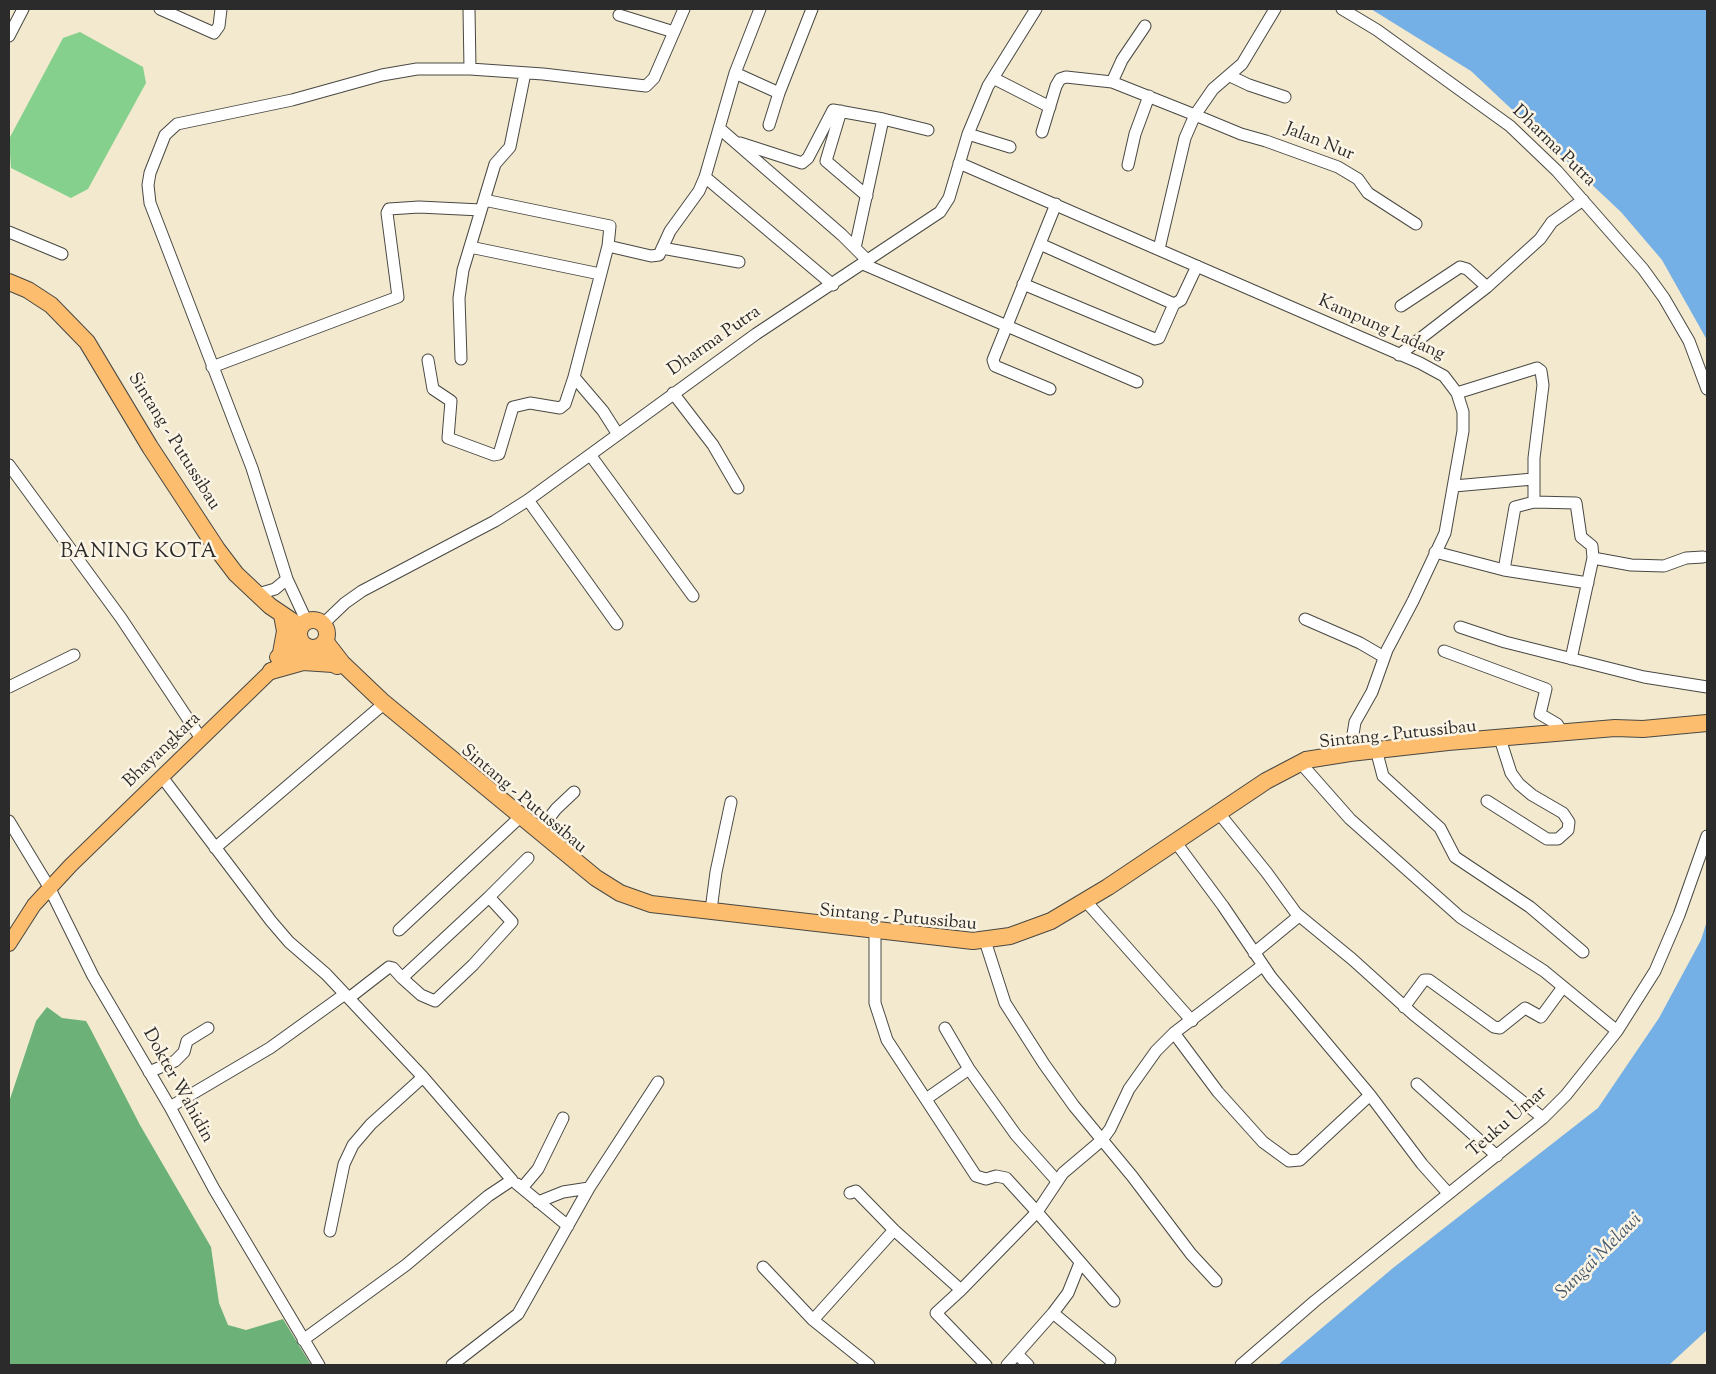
<!DOCTYPE html>
<html>
<head>
<meta charset="utf-8">
<style>
  body { margin:0 }
  #map { position:relative; width:1716px; height:1374px; overflow:hidden; background:#f2e9ce; font-family:"Sorts Mill Goudy",serif }
  canvas { display:block }
  .frame { position:absolute; inset:0; border:10px solid #2b2b2b; pointer-events:none }
</style>
</head>
<body>
<div id="map">
<canvas width="1716" height="1374"></canvas>
<div class="frame"></div>
</div>
<script>
const c = document.querySelector('canvas').getContext('2d');
c.lineJoin = 'round';
function fillPath(path, color) { c.fillStyle = color; c.fill(path, 'evenodd'); }
const toPath = rows => new Path2D(rows.map(r => 'M' + r).join(''));
function strokePath(path, color, width, dash) { c.strokeStyle = color; c.lineWidth = width; c.lineCap = dash ? 'butt' : 'round'; c.setLineDash(dash || []); c.stroke(path); }
function drawText(font, color, halo, rows, align = 'center') {
  c.font = font + ' "Sorts Mill Goudy",serif'; c.lineWidth = 5; c.setLineDash([]); c.textBaseline = 'middle'; c.strokeStyle = halo; c.fillStyle = color; for (const [text, x, y, turn = 0] of rows) {
    c.save(); c.translate(x, y); c.rotate((+turn || 0) * Math.PI / 180); c.textAlign = isNaN(turn) ? turn : align; if (halo) c.strokeText(text, 0, 0); c.fillText(text, 0, 0); c.restore();
  }
}
const green = toPath([
  [80,32,143,67,146,83,88,189,71,198,11,168,9,139,63,38]
]);
const forest = toPath([
  [47,1007,62,1018,86,1021,90,1028,140,1125,211,1247,219,1303,228,1325,246,1330,283,1319,311,1365,9,1365,9,1102,36,1021]
]);
const water = toPath([
  [1371,9,1707,9,1707,340,1662,260,1621,212,1471,71],
  [1707,921,1707,1330,1669,1365,1278,1365,1393,1268,1598,1108,1659,1018,1701,940]
]);
const minor = toPath([
  [160,9,214,33,219,26,221,9],
  [469,9,470,69],
  [812,9,779,93,735,73,705,177,833,285],
  [1342,9,1377,30,1510,126,1557,171,1643,269,1664,298,1689,341,1707,389],
  [619,15,674,32],
  [9,36,23,9],
  [735,73,760,9],
  [1230,76,1249,85,1285,97],
  [993,78,1050,107],
  [1112,82,1122,60,1145,26],
  [841,111,826,161,867,196],
  [769,125,779,93],
  [719,128,842,235,868,261],
  [1042,132,1056,86,1060,79,1066,77,1112,82,1195,115,1213,89,1242,64,1275,9],
  [968,134,1010,147],
  [740,143,802,163,808,158,833,110,883,119],
  [959,163,1420,363,1444,376,1457,393,1463,412,1463,431,1445,533,1413,601,1387,650,1372,692,1355,722,1350,753],
  [1128,165,1135,134,1149,96],
  [484,200,610,226,608,246,574,377,603,411,617,433],
  [9,232,62,254],
  [1040,244,1174,304],
  [608,246,651,256,659,255,670,231,699,191,705,177],
  [470,247,600,274],
  [662,248,739,262],
  [855,248,883,119,928,130],
  [1159,249,1185,138,1195,115,1241,134,1266,141,1338,167,1358,179,1368,193,1416,224],
  [863,264,1137,382],
  [1023,284,1155,339,1159,338,1174,304,1181,300,1197,266],
  [1401,306,1460,267,1467,269,1487,287],
  [1399,355,1487,287,1540,239,1552,222,1583,200],
  [461,359,459,298,463,270,495,164,510,147,525,73],
  [428,360,433,389,451,401,448,438,494,455,499,454,513,407,530,403,560,408,565,404,574,377],
  [212,367,398,297,387,213,389,209,419,207,481,210],
  [1050,389,995,366,993,360,1056,204],
  [673,393,713,445,738,488],
  [1457,393,1537,368,1541,371,1543,385,1534,458,1534,502,1515,507,1504,570],
  [591,456,693,596],
  [9,465,121,618,198,734],
  [1454,486,1533,479],
  [528,500,617,624],
  [1534,502,1576,503,1581,537,1592,546,1593,558,1571,659],
  [1435,552,1504,570,1588,583],
  [1593,558,1631,565,1664,566,1686,558,1703,557],
  [258,594,275,589,287,579],
  [1305,619,1360,643,1384,657],
  [307,622,287,579,252,468,150,203,148,185,150,173,165,135,177,124,292,100,382,75,417,69,470,69,543,74,646,86,654,78,684,9],
  [323,624,345,603,362,591,495,521,528,500,756,334,940,212,949,198,968,134,988,86,1036,9],
  [1460,627,1505,642,1644,677,1707,687],
  [1444,651,1546,689,1540,714,1557,724,1562,732],
  [9,687,74,655],
  [1378,757,1383,776,1440,828,1455,857,1530,907,1583,952],
  [1305,768,1350,819,1460,917,1544,971,1617,1031],
  [162,777,271,921,289,942,326,974,423,1077,512,1180,488,1196,406,1265,303,1340],
  [1487,801,1547,839,1558,839,1568,830,1569,822,1563,813,1532,795,1519,784,1511,773,1502,745],
  [1218,812,1267,873,1296,913,1352,959,1414,1015,1543,1118],
  [9,821,49,887,93,976,170,1107,214,1189,319,1365],
  [540,830,556,809,574,792],
  [215,848,380,707],
  [1180,848,1223,906,1271,977,1370,1095,1422,1164,1448,1193],
  [489,897,528,858],
  [1090,906,1192,1021],
  [711,910,716,872,731,802],
  [399,930,517,820],
  [875,937,875,1003,887,1040,976,1176,986,1179,996,1176,1006,1178,1037,1212,961,1290],
  [987,947,1005,1003,1044,1064,1074,1106,1132,1176,1191,1254,1216,1281],
  [1254,953,1299,916],
  [349,998,389,967,393,968,402,978,489,897,512,922,473,965,435,1001,421,995,402,978],
  [1404,1007,1424,980,1429,980,1494,1027,1500,1028,1525,1008,1541,1017,1563,987],
  [945,1028,969,1069,1016,1135,1057,1181],
  [1174,1033,1218,1092,1263,1142,1289,1161,1300,1160,1370,1095],
  [149,1072,175,1061,184,1052,187,1041,208,1028],
  [1417,1084,1497,1156],
  [926,1099,969,1069],
  [170,1107,270,1048,345,994],
  [517,1184,568,1226],
  [522,1188,538,1169,563,1118],
  [850,1193,856,1191,894,1230,961,1290,936,1313,986,1365],
  [538,1202,563,1192,589,1188],
  [330,1231,344,1164,353,1145,371,1124,423,1077],
  [763,1267,813,1320,869,1365],
  [1114,1301,1037,1212,1063,1173,1102,1140,1110,1129,1129,1089,1156,1051,1174,1033,1262,966],
  [1053,1313,1068,1293,1080,1263],
  [813,1320,894,1230],
  [1017,1354,1028,1365],
  [452,1365,518,1314,589,1188,658,1082],
  [1007,1365,1053,1313,1110,1360],
  [1241,1365,1315,1301,1543,1118,1566,1095,1617,1031,1655,971,1679,915,1707,836]
]);
const major = toPath([
  [277,657,299,638],
  [9,944,34,905,71,865,271,671,307,647]
]);
const highway = toPath([
  [9,282,28,290,51,305,87,342,150,447,217,549,236,574,270,606,301,627],
  '299 634a14 14 0 1 1 28 0a14 14 0 1 1-28 0Z',
  [325,641,342,663,383,702,596,878,620,893,651,904,973,941,1010,936,1051,921,1108,887,1266,781,1306,760,1350,753,1448,742,1615,728,1643,729,1707,723],
  [312,648,337,666],
  [281,653,285,631,282,615],
  [271,671,303,662,333,664]
]);
const streetNames = [
  ["Jalan Nur",1319,143,22],
  ["Dharma Putra",1553,147,44],
  ["Kampung Ladang",1381,329,24],
  ["Dharma Putra",715,342,-35],
  ["Sintang - Putussibau",173,442,58],
  ["Sintang - Putussibau",1398,736,-6],
  ["Bhayangkara",163,751,-44],
  ["Sintang - Putussibau",523,800,40],
  ["Sintang - Putussibau",898,919,5],
  ["Dokter Wahidin",177,1086,61],
  ["Teuku Umar",1508,1123,-41]
];
const waterNames = [
  ["Sungai Melawi",1600,1257,-45]
];
const quarterNames = [
  ["BANING KOTA",139,554]
];
fillPath(green, '#85d08d');
fillPath(forest, '#6cb278');
fillPath(water, '#74afe5');
strokePath(minor, '#494843', 13);
strokePath(major, '#494843', 16);
strokePath(highway, '#494843', 18);
strokePath(minor, '#fff', 11);
strokePath(major, '#fcbd6f', 14);
strokePath(highway, '#fcbd6f', 16);
drawText('18px', '#2b2b2b', '#fcf5e5', streetNames);
drawText('italic 19px', '#45596c', '#fcf5e5', waterNames);
c.letterSpacing = '1px';
drawText('20px', '#2b2b2b', '#fcf5e5', quarterNames);
c.letterSpacing = '0px';
</script>
</body>
</html>
